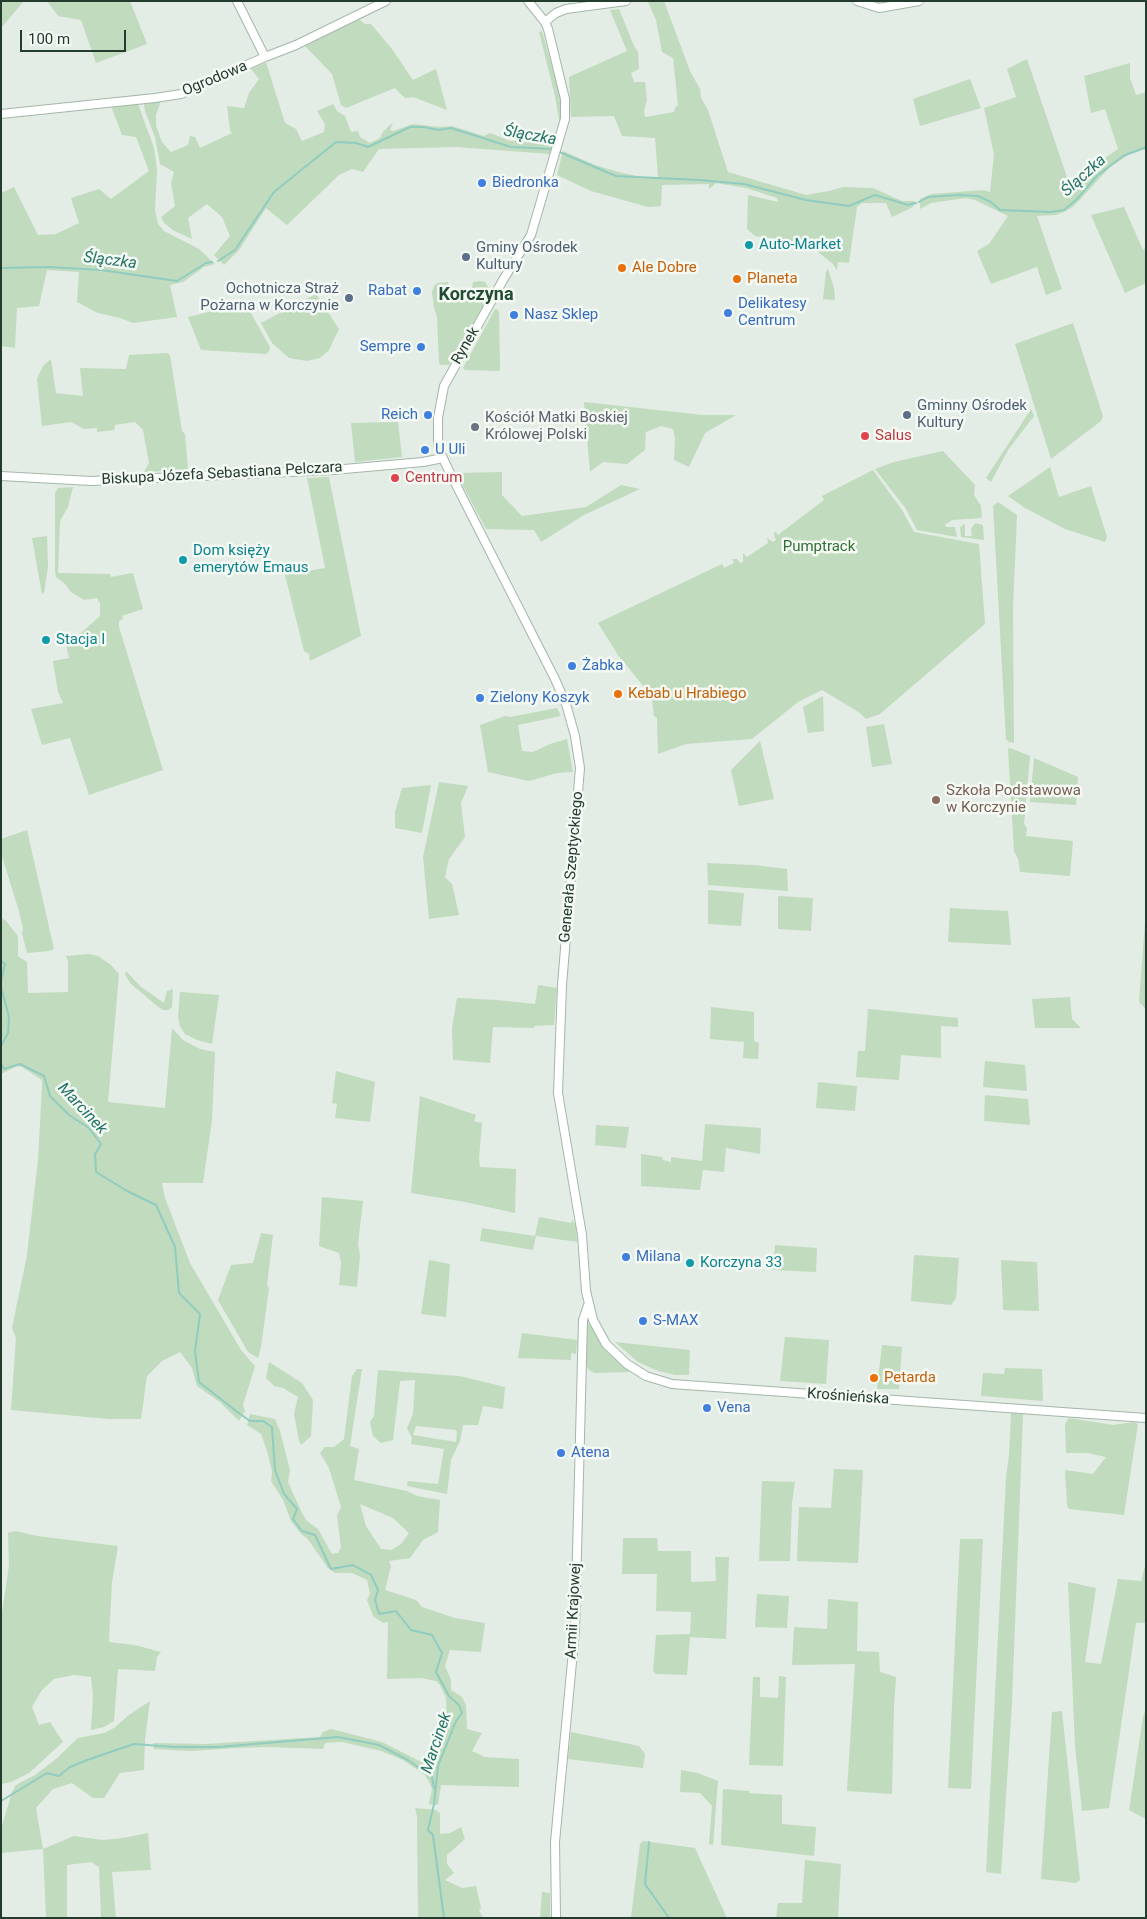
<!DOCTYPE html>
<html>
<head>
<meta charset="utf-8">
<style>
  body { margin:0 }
  #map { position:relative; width:1147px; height:1919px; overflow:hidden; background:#e3ece5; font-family:Roboto,sans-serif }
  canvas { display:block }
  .frame { position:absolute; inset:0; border:2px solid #243c2d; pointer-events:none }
  .scale { position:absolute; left:20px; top:30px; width:106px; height:22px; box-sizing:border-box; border:2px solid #243c2d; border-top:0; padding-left:6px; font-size:15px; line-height:18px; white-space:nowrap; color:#243c2d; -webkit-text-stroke:4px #f4f9f4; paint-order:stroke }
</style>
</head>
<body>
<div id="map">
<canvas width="1147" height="1919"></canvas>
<div class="frame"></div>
<div class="scale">100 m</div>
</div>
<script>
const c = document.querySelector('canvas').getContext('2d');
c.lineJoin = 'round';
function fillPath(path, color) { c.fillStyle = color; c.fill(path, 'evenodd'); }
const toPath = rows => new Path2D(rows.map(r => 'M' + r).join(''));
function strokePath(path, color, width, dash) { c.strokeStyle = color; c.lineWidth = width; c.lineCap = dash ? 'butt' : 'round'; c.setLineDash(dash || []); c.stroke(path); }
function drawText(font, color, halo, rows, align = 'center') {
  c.font = font + ' Roboto,sans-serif'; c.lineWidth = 5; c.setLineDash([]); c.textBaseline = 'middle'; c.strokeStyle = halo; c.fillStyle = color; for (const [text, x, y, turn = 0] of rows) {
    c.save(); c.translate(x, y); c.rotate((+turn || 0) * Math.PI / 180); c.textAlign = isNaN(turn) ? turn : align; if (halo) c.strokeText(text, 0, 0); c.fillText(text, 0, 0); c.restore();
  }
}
const green = toPath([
  [1,1,24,1,1,28],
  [47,1,130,1,147,44,96,63,81,20,58,16],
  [664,1,690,71,700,89,701,98,708,110,728,172,806,195,829,191,843,187,873,188,902,201,915,201,913,207,892,217,886,203,862,203,857,207,849,263,838,262,837,270,832,263,808,244,755,236,747,229,748,195,778,202,777,198,746,188,716,183,709,189,709,184,662,185,661,206,648,207,591,191,557,175,563,151,595,165,618,172,641,177,658,177,655,138,622,136,614,116,571,117,569,77,627,51,610,10,619,9,634,46,638,52,639,69,631,73,634,82,645,82,647,99,644,112,645,117,674,112,675,108,678,105,673,58,662,52,656,20,648,2],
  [359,19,365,24,371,24,392,49,413,80,436,69,447,110,413,97,405,98,395,88,346,108,341,105,332,74,305,46],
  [542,31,558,88,562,112,561,121,559,120,555,96,539,32],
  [1027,59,1069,183,1118,149,1105,109,1091,113,1084,76,1130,63,1130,78,1136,95,1146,92,1146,149,1128,155,1109,168,1074,206,1066,211,1056,215,1037,216,1062,289,1046,295,1037,267,991,284,977,251,989,244,1008,216,975,200,966,198,931,203,920,209,920,199,931,194,983,190,990,192,994,154,984,108,1016,97,1007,69],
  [266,62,285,123,296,129,302,141,324,132,325,124,317,111,333,104,337,111,345,116,351,132,358,131,360,137,370,143,380,138,383,132,393,122,390,130,393,131,413,124,439,127,452,126,484,136,490,133,510,141,554,142,550,154,456,147,379,149,363,172,352,169,339,175,287,225,266,208,239,250,224,265,214,255,230,236,222,217,207,204,188,218,192,239,173,230,164,223,161,217,175,206,171,183,174,172,160,164,155,137,145,111,144,104,161,101,156,115,156,126,162,142,171,152,188,145,190,136,195,137,200,148,232,133,230,130,227,106,244,108,249,93,259,79,251,69],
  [970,79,981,108,920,126,913,99],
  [138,104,154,148,157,170,155,210,158,224,164,231,199,249,215,264,204,267,183,282,170,285,177,317,133,323,120,318,98,313,77,302,79,272,47,270,39,306,17,308,15,348,1,346,1,193,14,187,38,235,56,234,79,223,71,198,99,189,111,199,149,171,136,137,122,135,111,106],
  [1124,207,1143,250,1146,248,1146,283,1125,293,1091,215],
  [828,269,834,288,835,300,823,299,826,272],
  [480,281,485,282,490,290,487,299,449,365,441,365,439,363,437,317,434,308,432,292,434,286,437,283,448,282,449,290,472,288,473,282],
  [316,294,339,329,329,350,320,358,307,361,289,358,272,343,261,323],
  [244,301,270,347,269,351,266,354,201,350,188,317,241,304],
  [495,309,497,309,499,312,500,369,499,371,465,370,463,368],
  [1073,323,1103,416,1101,421,1051,459,1015,344],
  [167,353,170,355,182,431,185,434,188,470,144,472,149,463,143,430,135,422,115,425,114,430,97,432,97,428,84,429,71,422,42,426,37,379,43,366,51,359,56,393,83,396,80,368,126,369,129,355],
  [584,402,703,415,736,415,705,433,689,467,674,460,675,438,673,429,661,426,646,432,645,450,627,464,603,462,590,472],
  [1031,409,1034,416,1008,450,991,482,986,478],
  [398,422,402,457,355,462,351,423],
  [943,451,975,485,974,495,981,506,982,518,952,520,945,525,946,527,955,527,957,537,917,530,906,509,875,469,894,462],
  [1050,467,1059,497,1091,486,1107,537,1105,542,1065,529,1025,508,1008,496],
  [873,470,902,510,914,532,979,544,985,624,880,714,866,719,860,713,822,690,798,702,752,739,686,744,658,754,657,718,654,716,651,690,645,688,618,655,598,623,722,564,724,568,734,563,732,559,737,559,740,563,743,562,743,553,747,557,768,543,767,538,773,542,776,540,774,535,775,531,778,535,824,500,822,496],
  [502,472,502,495,522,516,586,507,621,485,640,489,584,515,541,542,534,530,486,529,456,473],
  [329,477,361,636,310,661,309,654,304,651,285,575,325,568,307,478],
  [73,487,68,507,60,521,58,573,110,574,111,577,133,573,143,609,122,616,123,619,119,621,119,627,163,770,89,795,70,738,42,745,31,709,63,703,58,692,53,661,69,658,66,644,80,634,100,616,100,603,97,598,84,600,71,592,64,583,56,577,55,571,55,493,58,488],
  [998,502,1017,515,1013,608,1014,743,1009,742,1006,739,993,506],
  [975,523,983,525,984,540,961,537,960,527,965,524,965,536,972,536,971,529],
  [47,536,48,567,44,593,42,594,32,538],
  [823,696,824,731,808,733,803,707],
  [557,708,561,716,518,725,522,751,533,752,550,744,567,739,573,772,557,773,529,781,488,772,480,725,505,716,510,717],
  [884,724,892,764,872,767,866,727],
  [760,741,774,799,739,806,731,770],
  [1010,748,1030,756,1024,824,1027,828,1026,836,1073,841,1070,876,1020,872,1018,859,1014,851,1008,749],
  [1034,758,1078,777,1076,805,1030,802],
  [439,782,468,786,461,803,465,837,449,859,445,877,452,884,459,915,429,919,423,857],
  [431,785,422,833,395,828,395,812,402,788],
  [27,830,54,949,49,951,27,953,22,933,23,929,19,911,1,853,1,839],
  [707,863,754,865,787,869,788,891,708,885],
  [708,890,744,893,741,926,708,924],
  [778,896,813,898,811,931,778,929],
  [950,908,1008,911,1011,945,948,942],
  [1146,908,1146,1009,1139,1002],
  [1,918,6,921,18,936,18,956,27,962,28,993,68,992,68,961,66,956,88,954,98,956,111,965,119,974,108,1102,165,1108,172,1028,183,1040,200,1049,215,1052,212,1120,203,1183,162,1183,165,1198,190,1263,241,1350,255,1366,243,1405,245,1411,239,1421,220,1402,197,1386,192,1368,180,1352,162,1361,147,1376,141,1419,109,1419,11,1410,16,1338,12,1328,27,1255,38,1160,42,1087,42,1080,22,1067,17,1066,1,1074],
  [126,971,140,986,164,1003,167,991,173,989,172,1007,168,1010,163,1010,157,1006,130,983,125,974],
  [538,985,557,988,554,1025,534,1026,534,1028,493,1027,490,1063,453,1060,452,1028,457,998,497,1000,535,1004],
  [180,992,219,995,212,1044,197,1040,185,1034,180,1026,178,1016],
  [1070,997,1072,1019,1081,1028,1035,1028,1032,999],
  [711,1007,754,1012,754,1041,759,1043,758,1059,743,1058,744,1042,710,1039],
  [868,1009,958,1018,958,1027,941,1026,941,1058,901,1055,899,1080,856,1077,858,1051,865,1051],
  [985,1061,1025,1065,1027,1091,983,1087],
  [336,1071,375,1082,370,1122,335,1118,337,1104,332,1103],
  [818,1082,857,1086,855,1111,816,1108],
  [985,1095,1028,1099,1030,1125,984,1121],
  [420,1096,476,1115,474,1121,482,1123,479,1159,480,1167,516,1169,515,1213,465,1202,411,1193],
  [705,1124,761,1128,760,1154,726,1148,724,1172,703,1170,700,1190,641,1186,641,1154,662,1157,663,1160,671,1162,671,1157,702,1161],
  [596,1125,629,1127,626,1148,595,1145],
  [322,1197,363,1201,358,1244,360,1256,357,1287,339,1285,341,1263,339,1253,319,1246],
  [539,1217,571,1223,572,1220,576,1225,577,1242,536,1236,533,1250,480,1241,482,1228,535,1236],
  [261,1233,273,1235,267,1285,269,1288,261,1347,258,1358,248,1352,218,1300,231,1265,253,1263],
  [775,1245,817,1248,816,1272,773,1270],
  [914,1255,959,1258,956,1298,951,1305,911,1301],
  [429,1260,450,1264,446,1317,421,1314],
  [1001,1260,1037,1262,1039,1311,1003,1310],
  [589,1323,599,1339,630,1372,594,1373,589,1370,586,1365,587,1325],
  [522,1333,577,1340,576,1354,571,1353,571,1360,518,1358],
  [785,1337,829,1340,826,1384,780,1381],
  [615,1342,690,1350,689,1375,676,1375,658,1371,638,1362],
  [882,1345,902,1347,899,1389,877,1389],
  [269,1362,302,1383,313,1400,311,1436,301,1445,299,1441,294,1414,298,1397,283,1388,274,1386,266,1378],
  [1005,1368,1042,1369,1043,1401,981,1396,983,1373,1004,1374],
  [357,1369,362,1369,350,1446,359,1449,354,1480,407,1491,417,1496,440,1500,438,1532,423,1540,410,1558,389,1561,391,1566,385,1590,416,1600,422,1607,455,1618,485,1623,481,1652,450,1650,445,1666,451,1680,451,1690,462,1697,466,1705,467,1729,482,1733,472,1751,485,1757,519,1759,519,1787,441,1785,438,1805,429,1804,432,1789,429,1782,425,1775,403,1760,381,1751,342,1742,325,1743,323,1749,268,1747,236,1748,192,1751,154,1749,153,1743,206,1744,320,1737,323,1732,331,1729,382,1742,431,1767,435,1750,447,1726,446,1698,440,1685,436,1681,421,1678,387,1679,388,1622,383,1623,373,1616,367,1600,370,1594,367,1580,352,1573,335,1573,328,1568,307,1538,301,1534,291,1521,283,1500,271,1481,272,1472,268,1454,261,1434,247,1425,250,1414,275,1419,280,1431,290,1470,288,1482,302,1513,307,1521,318,1529,332,1554,338,1553,341,1547,337,1516,341,1507,329,1468,320,1453,325,1447,334,1447,344,1439,352,1376],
  [360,1504,393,1518,409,1533,401,1544,391,1550,381,1549,366,1526],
  [378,1370,459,1376,505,1387,503,1409,483,1406,478,1425,463,1425,460,1441,451,1460,447,1494,407,1486,408,1481,438,1484,444,1449,411,1444,412,1438,407,1428,413,1414,415,1380,400,1381,393,1440,381,1443,373,1436,370,1422,374,1416],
  [416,1426,456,1430,457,1433,456,1442,413,1435],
  [1011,1413,1023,1414,1012,1703,1001,1874,986,1872,1006,1478,1009,1455],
  [1069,1418,1113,1425,1134,1422,1138,1424,1124,1515,1069,1509,1067,1506,1065,1470,1093,1474,1106,1457,1087,1453,1066,1453,1065,1424],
  [834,1469,863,1470,858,1563,797,1561,799,1507,831,1508],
  [762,1481,795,1482,792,1503,790,1561,759,1561],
  [15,1531,37,1536,118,1546,112,1582,109,1642,135,1645,161,1652,157,1657,155,1671,118,1669,114,1721,104,1727,91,1730,93,1697,91,1677,74,1675,54,1679,42,1690,32,1707,39,1725,50,1722,63,1742,29,1773,11,1782,1,1784,1,1620,9,1565,8,1533],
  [623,1538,657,1538,658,1551,691,1551,691,1582,716,1581,715,1557,729,1557,726,1639,690,1637,687,1675,656,1674,653,1671,656,1635,690,1634,691,1612,656,1611,657,1574,622,1574],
  [960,1539,983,1539,971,1789,948,1788],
  [1146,1562,1146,1623,1136,1623,1109,1808,1082,1811,1075,1746,1068,1582,1096,1588,1085,1662,1101,1664,1118,1579,1141,1581],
  [757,1594,789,1596,787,1628,755,1627],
  [828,1599,858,1602,857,1651,879,1652,880,1672,896,1677,894,1708,892,1794,847,1791,855,1664,792,1665,794,1627,827,1629],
  [779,1676,786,1677,783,1766,749,1765,753,1677,760,1677,760,1697,778,1698],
  [150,1701,145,1739,144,1770,120,1773,104,1798,93,1798,72,1783,53,1789,36,1808,43,1849,74,1836,102,1840,123,1838,148,1833,151,1870,112,1872,116,1918,101,1918,99,1867,91,1862,67,1865,67,1918,46,1918,43,1849,1,1853,1,1829,12,1792,16,1785,35,1775,56,1759,78,1738,104,1733,114,1728,129,1715],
  [1146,1709,1146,1819,1129,1810,1143,1717],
  [1062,1711,1080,1880,1076,1883,1041,1879,1052,1712],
  [571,1732,639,1746,645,1754,643,1768,568,1759],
  [681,1770,698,1773,718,1781,713,1845,709,1844,712,1806,700,1793,680,1792],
  [723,1789,749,1791,749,1793,782,1795,782,1824,816,1827,814,1856,721,1845],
  [415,1808,436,1810,440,1813,440,1834,450,1833,461,1827,465,1839,447,1855,447,1864,454,1873,445,1880,462,1888,476,1886,481,1908,479,1910,483,1918,418,1918,417,1816],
  [643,1841,695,1848,727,1918,631,1918,640,1844],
  [805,1860,841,1864,838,1918,776,1918,778,1903,802,1903],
  [542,1892,550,1893,550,1918,540,1918]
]);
const stream = toPath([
  [557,151,616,176,699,180,744,184,806,200,849,206,875,195,908,205,916,203],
  [919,202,928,197,958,195,978,196,991,202,1000,210,1050,212,1064,210,1076,200,1097,176,1123,156,1146,147],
  [218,261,235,250,274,192,336,142,356,143,368,147,410,127,424,127,438,130,451,128,511,147,553,149],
  [1,268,49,267,101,270,177,281,206,263,212,262],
  [1,961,5,964,1,982],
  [1,987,9,1017,8,1033,1,1046],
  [1,1063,4,1069,20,1064,44,1076,50,1096,69,1115,89,1128,101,1144,95,1154,96,1172,127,1191,156,1205,175,1247,179,1293,200,1314,195,1351,199,1382,236,1411,250,1421,263,1421,272,1427,275,1470,284,1494,297,1509,293,1519,302,1531,315,1535,331,1569,353,1565,371,1575,378,1590,375,1600,379,1614,396,1611,411,1630,432,1635,442,1653,436,1672,449,1696,459,1705,462,1713,456,1721,438,1766,434,1804,428,1830,433,1835,444,1918],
  [1,1801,47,1773,59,1776,70,1767,87,1760,134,1744,174,1747,218,1747,338,1737,379,1745,408,1760,432,1777,434,1788],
  [649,1842,645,1884,669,1918]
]);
const secondary = toPath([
  [237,1,265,57],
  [528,1,545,22,548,29,565,99,565,119,531,235,503,280,444,386,438,418,438,443,439,450,449,471,555,679,566,704,575,736,580,768,562,985,558,1093,582,1235,586,1291,593,1320,606,1344,627,1364,646,1376,672,1384,1146,1418],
  [857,1,879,8,919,1],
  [545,22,556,13,566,9,626,1],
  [1,114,155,98,181,94,265,57,296,45,386,1],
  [1,476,91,481,333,470,423,462,443,458],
  [556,1918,555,1842,575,1630,583,1320,588,1305]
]);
const markers = [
  [482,183,5,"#3f7fe0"],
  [749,245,5,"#0f9aa8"],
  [466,257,5,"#5c6f8a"],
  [622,268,5,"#e8710a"],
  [737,279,5,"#e8710a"],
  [417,291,5,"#3f7fe0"],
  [349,298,5,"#5c6f8a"],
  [728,313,5,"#3f7fe0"],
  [514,315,5,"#3f7fe0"],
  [421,347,5,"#3f7fe0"],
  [428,415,5,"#3f7fe0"],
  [907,415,5,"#5c6f8a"],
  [475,427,5,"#6b7280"],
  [865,436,5,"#e0444e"],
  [425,450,5,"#3f7fe0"],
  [395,478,5,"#e0444e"],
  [183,560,5,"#0f9aa8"],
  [46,640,5,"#0f9aa8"],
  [572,666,5,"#3f7fe0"],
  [618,694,5,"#e8710a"],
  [480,698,5,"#3f7fe0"],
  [936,800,5,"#8d6e63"],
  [626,1257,5,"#3f7fe0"],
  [690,1263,5,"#0f9aa8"],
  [643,1321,5,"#3f7fe0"],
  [874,1378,5,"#e8710a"],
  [707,1408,5,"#3f7fe0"],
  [561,1453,5,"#3f7fe0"]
];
const streetNames = [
  ["Ogrodowa",215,79,-23],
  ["Rynek",466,346,-60],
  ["Biskupa Józefa Sebastiana Pelczara",222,474,-3],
  ["Generała Szeptyckiego",572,867,-85],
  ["Krośnieńska",848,1397,4],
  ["Armii Krajowej",574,1611,-87]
];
const shopNames = [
  ["Biedronka",492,183],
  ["Rabat",407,291,"right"],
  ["Delikatesy",738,304],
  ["Centrum",738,321],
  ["Nasz Sklep",524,315],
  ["Sempre",411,347,"right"],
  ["Reich",418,415,"right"],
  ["U Uli",435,450],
  ["Żabka",582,666],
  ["Zielony Koszyk",490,698],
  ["Milana",636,1257],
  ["S-MAX",653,1321],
  ["Vena",717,1408],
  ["Atena",571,1453]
];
const cultureNames = [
  ["Auto-Market",759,245],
  ["Dom księży",193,551],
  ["emerytów Emaus",193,568],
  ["Stacja I",56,640],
  ["Korczyna 33",700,1263]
];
const serviceNames = [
  ["Gminy Ośrodek",476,248],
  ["Kultury",476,265],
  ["Ochotnicza Straż",339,289,"right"],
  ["Pożarna w Korczynie",339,306,"right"],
  ["Gminny Ośrodek",917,406],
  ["Kultury",917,423]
];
const foodNames = [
  ["Ale Dobre",632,268],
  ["Planeta",747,279],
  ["Kebab u Hrabiego",628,694],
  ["Petarda",884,1378]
];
const worshipNames = [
  ["Kościół Matki Boskiej",485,418],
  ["Królowej Polski",485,435]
];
const healthNames = [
  ["Salus",875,436],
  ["Centrum",405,478]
];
const parkNames = [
  ["Pumptrack",819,547]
];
const educationNames = [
  ["Szkoła Podstawowa",946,791],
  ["w Korczynie",946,808]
];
const waterNames = [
  ["Ślączka",530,136,10],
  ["Ślączka",1084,176,-42],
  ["Ślączka",110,261,7],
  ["Marcinek",82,1109,47],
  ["Marcinek",437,1743,-71]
];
const quarterNames = [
  ["Korczyna",476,295]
];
fillPath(green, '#c1dbbe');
strokePath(stream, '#90ccc0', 2);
strokePath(secondary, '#a3b7a9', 10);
strokePath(secondary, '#fff', 8);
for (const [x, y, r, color] of markers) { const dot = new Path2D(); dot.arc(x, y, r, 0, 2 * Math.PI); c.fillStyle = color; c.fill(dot); strokePath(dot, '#f4f9f4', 2); }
drawText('15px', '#243c2d', '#f4f9f4', streetNames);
drawText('15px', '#366cbe', '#f4f9f4', shopNames, 'left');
drawText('15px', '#0d838f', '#f4f9f4', cultureNames, 'left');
drawText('15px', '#4e5e75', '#f4f9f4', serviceNames, 'left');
drawText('15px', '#c56008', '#f4f9f4', foodNames, 'left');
drawText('15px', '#5b616d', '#f4f9f4', worshipNames, 'left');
drawText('15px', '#be3a42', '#f4f9f4', healthNames, 'left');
drawText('15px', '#326f34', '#f4f9f4', parkNames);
drawText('15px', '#785e54', '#f4f9f4', educationNames, 'left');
drawText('italic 16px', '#237364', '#f4f9f4', waterNames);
drawText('bold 18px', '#224c33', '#f4f9f4', quarterNames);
</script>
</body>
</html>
